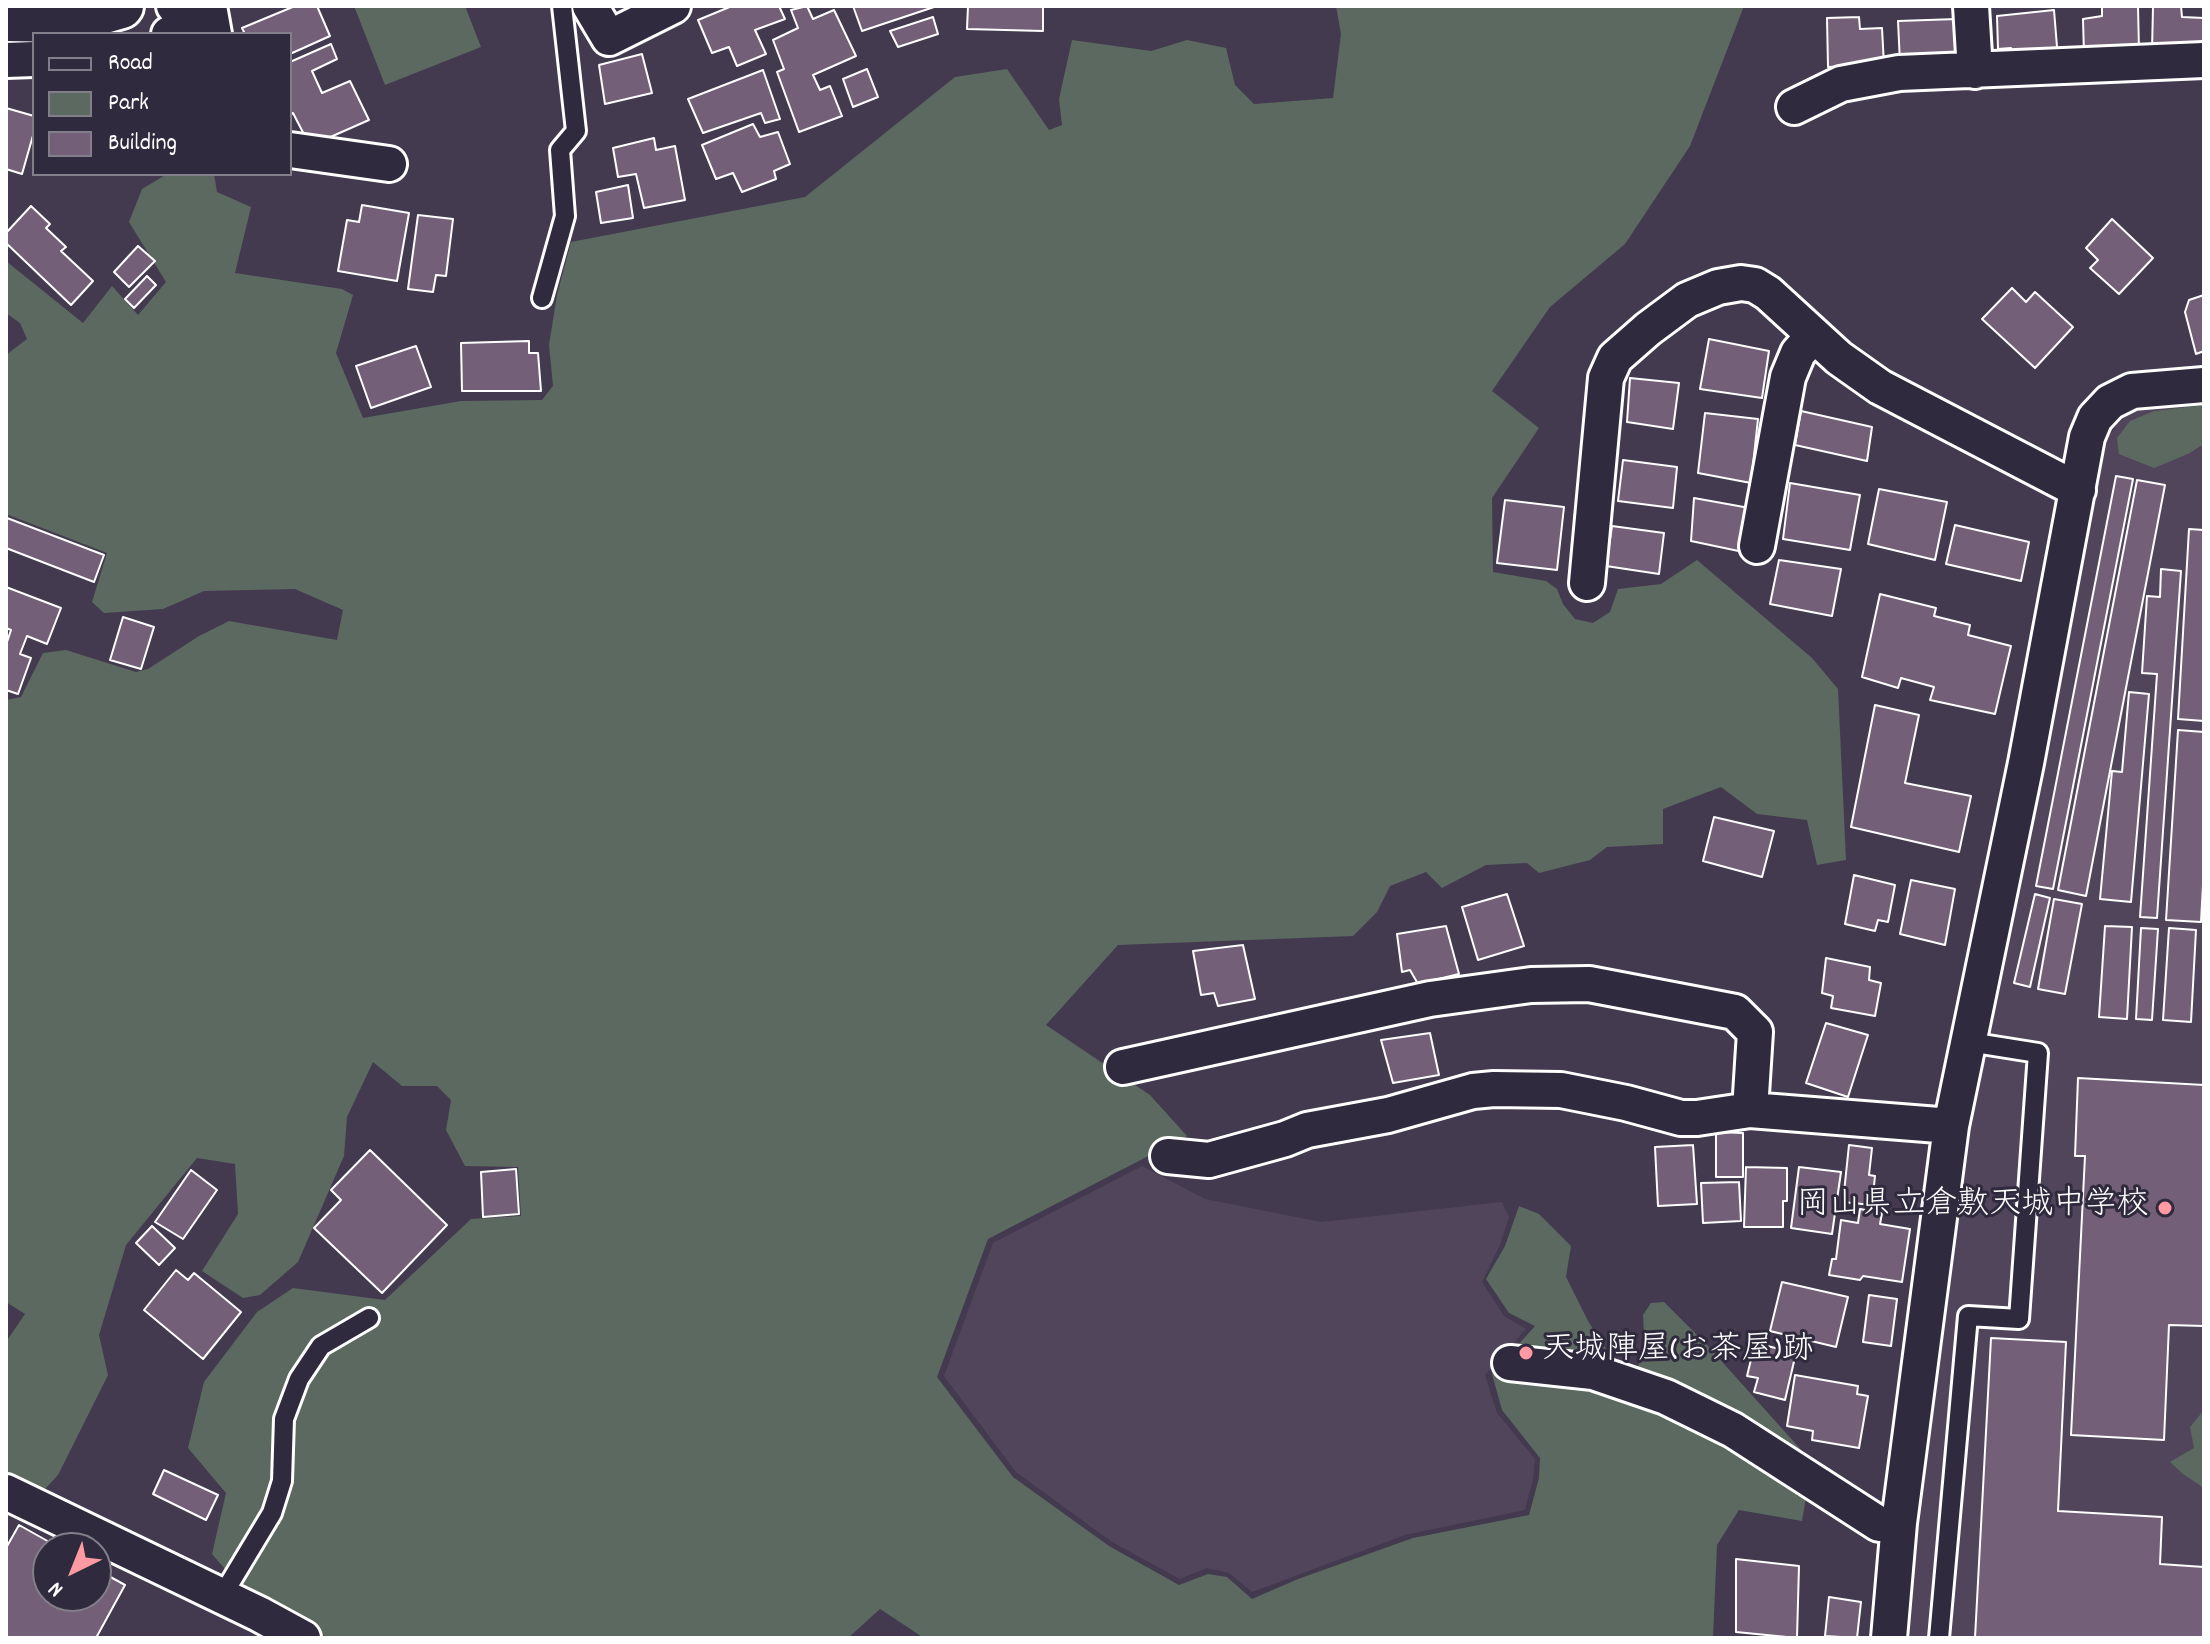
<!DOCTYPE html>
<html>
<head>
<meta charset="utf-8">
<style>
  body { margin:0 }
  #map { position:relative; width:2210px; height:1644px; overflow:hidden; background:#433a4f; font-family:Dekko,sans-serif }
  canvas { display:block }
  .frame { position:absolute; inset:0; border:8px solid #fff; pointer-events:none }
  .legend { position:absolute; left:32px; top:32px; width:260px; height:144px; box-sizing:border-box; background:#2f2a3d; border:2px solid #827f8b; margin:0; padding:10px 14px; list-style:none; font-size:24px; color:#fff }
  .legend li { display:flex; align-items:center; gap:16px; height:40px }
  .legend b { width:40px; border:2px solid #827f8b }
  .north { position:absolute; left:32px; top:1532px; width:80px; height:80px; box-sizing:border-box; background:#2f2a3d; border:2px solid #827f8b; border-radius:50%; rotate:223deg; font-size:22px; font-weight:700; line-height:32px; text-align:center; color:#fff }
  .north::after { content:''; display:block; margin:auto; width:28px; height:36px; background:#ff9aa2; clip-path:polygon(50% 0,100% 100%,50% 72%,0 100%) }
</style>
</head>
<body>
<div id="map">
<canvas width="2210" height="1644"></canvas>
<div class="frame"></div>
<ul class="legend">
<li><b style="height:10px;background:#2f2a3d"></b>Road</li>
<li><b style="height:22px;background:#5b6960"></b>Park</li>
<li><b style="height:22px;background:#736078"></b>Building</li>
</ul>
<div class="north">N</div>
</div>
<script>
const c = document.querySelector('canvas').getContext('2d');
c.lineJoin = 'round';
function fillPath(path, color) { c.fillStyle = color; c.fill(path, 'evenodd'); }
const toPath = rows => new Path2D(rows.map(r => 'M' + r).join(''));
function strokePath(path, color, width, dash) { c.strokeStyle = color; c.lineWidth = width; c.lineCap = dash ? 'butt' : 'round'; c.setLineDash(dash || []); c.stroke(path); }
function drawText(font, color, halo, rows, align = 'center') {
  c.font = font + ' Dekko,"Klee One",sans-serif'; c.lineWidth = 6; c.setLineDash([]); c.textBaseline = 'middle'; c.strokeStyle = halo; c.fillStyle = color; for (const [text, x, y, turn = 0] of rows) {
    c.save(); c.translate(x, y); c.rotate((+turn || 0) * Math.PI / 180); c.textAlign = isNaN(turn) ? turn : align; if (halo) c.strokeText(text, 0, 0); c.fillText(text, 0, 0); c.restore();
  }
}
const built = toPath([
  [2204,399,2204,405,2154,411,2190,453,2204,444,2204,530,2189,529,2178,719,2204,721,2204,732,2177,731,2166,919,2201,921,2204,866,2204,1085,2078,1079,2075,1155,2085,1156,2071,1435,2163,1440,2169,1325,2204,1326,2204,1567,2160,1564,2058,1511,2066,1343,1992,1338,1975,1638,1899,1638,1967,1111,2090,491,2105,444,2117,424,2130,413,2155,405],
  [2137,480,2165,486,2086,895,2058,890],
  [2162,569,2181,572,2157,918,2157,674,2142,673,2147,597,2160,597],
  [2129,693,2149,695,2130,902,2100,899,2112,771,2122,772],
  [2035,894,2050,898,2029,987,2015,983],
  [2054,899,2081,904,2038,989,2038,988],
  [2105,926,2132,928,2126,1019,2099,1017],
  [2141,928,2158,929,2152,1019,2136,1018],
  [2169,928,2196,931,2190,1022,2163,1020],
  [1142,1166,1205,1199,1321,1222,1502,1202,1509,1217,1500,1245,1482,1282,1504,1316,1526,1329,1485,1375,1497,1413,1535,1459,1533,1479,1525,1510,1405,1535,1252,1592,1229,1573,1207,1568,1180,1579,1112,1542,1016,1472,944,1376,993,1243]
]);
const green = toPath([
  [354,6,465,6,481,47,385,85],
  [1336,6,1744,6,1690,146,1625,244,1550,307,1492,391,1539,428,1492,498,1493,572,1546,581,1557,589,1563,604,1575,619,1593,623,1610,612,1618,589,1661,584,1697,560,1812,658,1838,689,1846,860,1817,865,1807,820,1757,814,1721,787,1663,809,1663,844,1607,847,1590,860,1539,873,1527,863,1486,865,1442,888,1426,872,1390,886,1377,912,1353,936,1118,945,1046,1025,1150,1095,1187,1136,988,1239,937,1377,1013,1477,1109,1546,1179,1585,1208,1574,1227,1577,1252,1599,1298,1579,1413,1538,1529,1515,1539,1478,1540,1458,1502,1410,1492,1374,1535,1326,1509,1313,1486,1279,1505,1246,1519,1206,1539,1214,1571,1246,1566,1277,1588,1321,1619,1369,1638,1366,1645,1352,1643,1315,1651,1303,1664,1302,1707,1345,1812,1462,1802,1521,1739,1510,1717,1545,1713,1637,924,1638,880,1609,848,1638,328,1638,243,1590,212,1554,226,1493,188,1448,204,1382,257,1312,293,1288,385,1300,471,1219,521,1216,518,1167,465,1166,446,1130,451,1100,437,1086,402,1086,373,1062,347,1117,344,1156,298,1262,260,1295,243,1298,202,1271,238,1214,235,1164,197,1158,126,1245,99,1335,108,1375,58,1475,45,1489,6,1474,6,1342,25,1314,6,1302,6,700,21,697,43,653,66,650,136,672,148,669,199,636,229,621,337,640,343,610,295,589,204,591,163,609,104,613,92,602,107,553,6,514,6,355,27,339,20,323,6,313,6,261,83,323,112,286,138,315,166,282,129,222,142,189,167,174,214,174,217,192,251,207,235,273,342,289,353,295,336,353,363,418,461,401,542,400,553,386,549,345,557,295,571,242,805,197,955,77,1007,69,1049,130,1062,125,1059,99,1072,40,1151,51,1187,40,1226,48,1235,85,1254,104,1333,98,1341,34],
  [2204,405,2204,444,2190,453,2154,468,2119,454,2117,438,2130,421,2154,411],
  [2204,1410,2204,1488,2183,1474,2170,1462,2194,1448,2190,1427]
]);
const building = toPath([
  [295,6,317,6,330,36,290,54,290,34,245,34,242,28,295,6],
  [732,6,779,6,785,19,755,30,766,54,737,66,729,47,712,53,698,20,732,6],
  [807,6,813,19,834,10,856,56,813,75,820,90,830,86,842,116,799,132,777,72,784,69,773,40,798,28,791,10,807,6],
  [853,6,937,6,862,31,853,6],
  [968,6,1043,6,1043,31,967,29,968,6],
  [2138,6,2139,51,2084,55,2083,19,2102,16,2102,7,2138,6],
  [2153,6,2181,6,2182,17,2204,18,2204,52,2152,51,2153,6],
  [2054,10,2058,59,2014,63,2011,48,1998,49,1997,16,2054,10],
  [933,17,938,34,898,47,890,31,933,17],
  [1859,17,1860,29,1882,28,1884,65,1828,67,1827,18,1859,17],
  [1957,19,1958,62,1900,63,1898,21,1957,19],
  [331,44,337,59,312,71,322,93,350,81,369,120,310,146,293,113,290,114,290,62,331,44],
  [642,54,652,93,605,104,599,65,642,54],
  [867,69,878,97,853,107,843,79,867,69],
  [763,70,780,119,765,123,761,113,703,133,688,99,763,70],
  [6,108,34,116,34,132,22,174,6,169,6,108],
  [753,124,760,137,778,132,790,164,774,171,776,179,742,192,733,173,716,179,702,145,753,124],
  [654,138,656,150,675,146,685,200,644,208,636,174,618,177,613,148,654,138],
  [628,185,633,218,601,223,596,192,628,185],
  [362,205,409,213,397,281,338,271,347,220,359,222,362,205],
  [31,206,50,224,46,228,66,247,61,251,93,281,71,305,6,243,6,233,31,206],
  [418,215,453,219,446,276,436,275,433,292,408,289,418,215],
  [2112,219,2153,258,2119,294,2090,268,2098,260,2086,248,2112,219],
  [138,246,155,261,129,287,114,272,138,246],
  [147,276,156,285,134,308,125,299,147,276],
  [2012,288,2026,302,2035,292,2073,327,2035,368,1982,319,2012,288],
  [2204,295,2204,351,2196,354,2185,312,2189,300,2204,295],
  [1709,339,1769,351,1762,398,1700,389,1709,339],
  [529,341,529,353,538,353,541,391,462,391,461,343,529,341],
  [416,346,431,387,371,408,356,366,416,346],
  [1630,378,1679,383,1673,429,1627,422,1630,378],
  [1801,411,1872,427,1867,461,1795,445,1801,411],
  [1705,413,1758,419,1751,483,1698,473,1705,413],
  [1623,460,1677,467,1673,508,1618,501,1623,460],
  [2116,476,2133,479,2053,889,2036,886,2116,476],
  [2137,480,2165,485,2086,896,2058,890,2137,480],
  [1790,483,1860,495,1850,550,1783,539,1790,483],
  [1879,489,1947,502,1935,560,1868,544,1879,489],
  [1694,498,1755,509,1748,553,1691,541,1694,498],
  [1505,500,1564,507,1557,570,1497,563,1505,500],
  [7,518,104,555,94,582,6,548,7,518],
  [1955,525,2029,542,2021,581,1946,564,1955,525],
  [1612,526,1664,533,1659,574,1606,566,1612,526],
  [2189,529,2204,530,2204,721,2178,719,2189,529],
  [1779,560,1841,569,1832,616,1770,604,1779,560],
  [2161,569,2181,571,2157,918,2140,917,2157,674,2142,673,2147,596,2160,597,2161,569],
  [6,587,61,608,47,644,27,636,20,654,31,658,18,694,6,690,6,645,11,630,6,628,6,587],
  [1880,594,1936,608,1934,616,1970,625,1968,635,2011,646,1995,714,1930,700,1934,687,1901,678,1898,688,1862,677,1880,594],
  [123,617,154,627,141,669,110,660,123,617],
  [2129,692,2149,694,2131,902,2100,899,2112,771,2122,772,2129,692],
  [1875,705,1919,715,1905,783,1971,796,1959,852,1851,827,1875,705],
  [2178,730,2204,732,2204,866,2201,922,2166,920,2178,730],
  [1714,817,1774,831,1762,877,1703,861,1714,817],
  [1854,875,1895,885,1888,922,1878,920,1875,931,1845,924,1854,875],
  [1911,880,1955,889,1945,945,1900,934,1911,880],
  [1507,894,1524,946,1478,960,1462,907,1507,894],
  [2035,894,2050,898,2030,987,2014,983,2035,894],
  [2054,899,2082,904,2065,994,2038,989,2054,899],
  [1446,926,1459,974,1418,984,1410,970,1402,972,1397,934,1446,926],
  [2105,926,2132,927,2127,1019,2099,1017,2105,926],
  [2141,928,2158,929,2152,1020,2136,1019,2141,928],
  [2169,928,2196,930,2191,1022,2163,1020,2169,928],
  [1243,945,1255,999,1218,1006,1214,993,1201,995,1193,951,1243,945],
  [1826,958,1870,967,1869,980,1881,983,1875,1016,1831,1008,1833,996,1822,993,1826,958],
  [1826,1023,1868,1035,1848,1097,1806,1083,1826,1023],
  [1430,1033,1439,1075,1393,1083,1381,1040,1430,1033],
  [2078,1078,2204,1085,2204,1326,2169,1325,2164,1440,2071,1435,2085,1156,2075,1156,2078,1078],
  [1716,1132,1743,1133,1743,1177,1716,1177,1716,1132],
  [1693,1145,1697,1204,1658,1206,1655,1147,1693,1145],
  [1849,1145,1872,1148,1869,1175,1875,1176,1872,1205,1843,1202,1849,1145],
  [370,1150,447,1225,382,1293,314,1228,341,1200,331,1190,370,1150],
  [1746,1167,1787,1168,1787,1201,1783,1201,1783,1227,1744,1227,1746,1167],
  [1799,1167,1841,1172,1832,1234,1791,1228,1799,1167],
  [516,1169,519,1214,483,1217,481,1172,516,1169],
  [191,1170,217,1190,183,1239,155,1222,191,1170],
  [1739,1182,1741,1221,1703,1223,1701,1183,1739,1182],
  [1860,1209,1882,1213,1880,1224,1910,1229,1902,1282,1863,1276,1860,1280,1829,1275,1832,1259,1836,1259,1841,1220,1858,1223,1860,1209],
  [152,1226,175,1248,159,1265,136,1243,152,1226],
  [176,1270,188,1280,194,1273,241,1312,203,1359,144,1310,176,1270],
  [1782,1282,1848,1297,1836,1347,1770,1331,1782,1282],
  [1869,1295,1897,1299,1891,1346,1863,1342,1869,1295],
  [1991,1338,2066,1342,2058,1511,2162,1517,2160,1564,2204,1567,2204,1638,1975,1638,1991,1338],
  [1755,1343,1796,1353,1785,1400,1754,1392,1758,1378,1747,1376,1755,1343],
  [1795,1375,1858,1386,1857,1394,1868,1396,1859,1448,1812,1440,1813,1431,1787,1426,1795,1375],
  [164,1470,218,1495,206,1520,153,1494,164,1470],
  [19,1525,60,1548,48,1548,48,1596,96,1596,96,1569,125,1585,96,1638,6,1638,6,1548,19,1525],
  [1736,1559,1799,1566,1797,1638,1736,1632,1736,1559],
  [1829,1597,1861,1602,1857,1638,1825,1636,1829,1597]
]);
const service = toPath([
  [542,298,565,216,560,150,576,131,562,6],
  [222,1596,272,1513,282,1481,284,1419,299,1379,321,1346,369,1318],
  [1939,1638,1968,1316,2019,1319,2038,1053,1969,1042]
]);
const minor = toPath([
  [209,6,214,34],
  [590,6,609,38,673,6],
  [1971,6,1975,71],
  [169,34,191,26,174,6],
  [6,60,34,59],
  [1794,107,1841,84,1899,73,2204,60],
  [290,150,389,164],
  [1757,546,1788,377,1798,353,1813,336],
  [1587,583,1606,378,1615,358,1648,329,1687,300,1718,287,1741,283,1755,285,1768,293,1839,358,1880,387,2078,490],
  [1123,1067,1430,999,1531,985,1589,984,1735,1012,1755,1032,1750,1110,1951,1126],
  [1168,1156,1209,1160,1285,1139,1307,1130,1388,1115,1473,1091,1494,1089,1561,1090,1626,1103,1681,1118,1697,1118,1750,1110],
  [1510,1363,1593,1372,1666,1397,1733,1430,1879,1524,1899,1523],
  [6,1492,259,1614,303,1638],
  [1889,1638,1899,1523,1951,1126,2026,763,2087,437,2095,418,2110,402,2132,391,2204,385]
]);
const secondary = toPath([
  [6,19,62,20,90,15,121,6]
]);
const markers = [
  [2165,1208,8,"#ff9aa2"],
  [1526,1353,8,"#ff9aa2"]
];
const poiNames = [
  ["岡山県立倉敷天城中学校",2149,1208],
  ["天城陣屋(お茶屋)跡",1542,1353,"left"]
];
fillPath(built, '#51455b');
fillPath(green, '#5b6960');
fillPath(building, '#736078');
strokePath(building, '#fff', 2);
strokePath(service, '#fff', 24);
strokePath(minor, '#fff', 40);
strokePath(secondary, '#fff', 50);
strokePath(service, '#2f2a3d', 18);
strokePath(minor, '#2f2a3d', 34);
strokePath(secondary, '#2f2a3d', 44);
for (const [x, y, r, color] of markers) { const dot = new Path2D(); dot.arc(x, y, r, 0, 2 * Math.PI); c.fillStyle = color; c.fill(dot); strokePath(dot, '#2f2a3d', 3); }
drawText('32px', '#fff', '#2f2a3d', poiNames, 'right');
</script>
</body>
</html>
